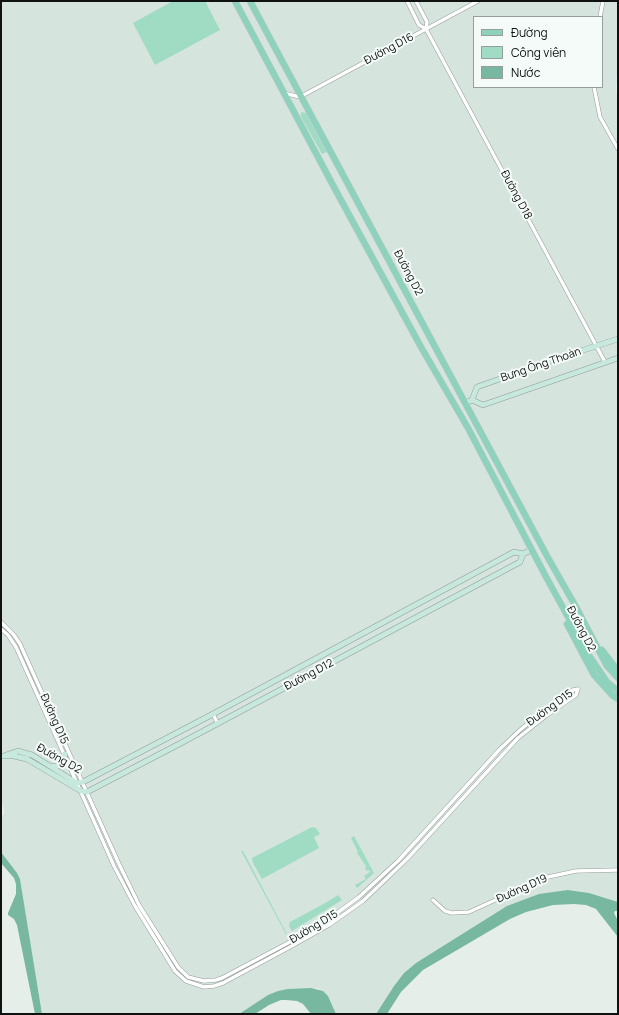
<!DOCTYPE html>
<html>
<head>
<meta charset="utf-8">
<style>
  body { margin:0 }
  #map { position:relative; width:619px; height:1015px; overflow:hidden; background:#e6eeea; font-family:Manrope,sans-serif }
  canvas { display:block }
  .frame { position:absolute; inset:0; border:2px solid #0f1210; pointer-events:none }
  .legend { position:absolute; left:473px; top:16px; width:130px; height:72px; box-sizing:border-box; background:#f4fbf8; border:1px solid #989e9b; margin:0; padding:5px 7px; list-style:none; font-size:12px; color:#0f1210 }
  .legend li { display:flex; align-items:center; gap:8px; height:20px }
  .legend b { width:20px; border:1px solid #989e9b }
</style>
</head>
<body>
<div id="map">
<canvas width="619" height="1015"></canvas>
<div class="frame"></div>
<ul class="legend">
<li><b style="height:5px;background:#8ed1bc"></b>Đường</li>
<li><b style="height:11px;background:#a0dcc4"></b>Công viên</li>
<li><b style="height:11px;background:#78b8a0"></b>Nước</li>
</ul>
</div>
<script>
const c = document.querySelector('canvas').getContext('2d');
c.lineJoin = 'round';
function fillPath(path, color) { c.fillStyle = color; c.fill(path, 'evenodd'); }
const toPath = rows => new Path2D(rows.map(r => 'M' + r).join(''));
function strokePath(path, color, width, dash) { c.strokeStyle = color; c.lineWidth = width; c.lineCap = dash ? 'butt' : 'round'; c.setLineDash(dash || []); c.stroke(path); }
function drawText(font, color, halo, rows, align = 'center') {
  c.font = font + ' Manrope,sans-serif'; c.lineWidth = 4; c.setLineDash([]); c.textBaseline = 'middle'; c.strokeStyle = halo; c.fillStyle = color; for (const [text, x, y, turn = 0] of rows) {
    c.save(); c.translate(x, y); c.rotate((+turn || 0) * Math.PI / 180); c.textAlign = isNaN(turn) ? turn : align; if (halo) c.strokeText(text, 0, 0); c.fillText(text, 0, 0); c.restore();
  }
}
const built = toPath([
  [1,1,618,1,618,59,616,90,618,107,618,902,589,893,568,890,416,963,404,973,394,986,376,1014,336,1014,328,996,323,991,317,988,268,995,239,1014,42,1014,20,879,17,873,1,852,1,819,4,813,4,807,1,803],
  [474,17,602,17,602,87,474,87]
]);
const green = toPath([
  [173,1,205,1,220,30,155,65,133,23],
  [301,112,306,113,327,152,322,154,301,117],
  [312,827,316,828,320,834,314,837,319,848,262,879,253,863,252,858],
  [354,836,374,873,357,888,355,885,366,879,364,876,370,872,369,870,367,871,365,868,366,866,357,853,358,852,351,838],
  [241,851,243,851,287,934,286,934],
  [338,895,342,900,292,931,289,926,290,922,327,902]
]);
const water = toPath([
  [1,852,17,873,20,879,42,1014,35,1014,17,925,14,919,8,915,8,913,16,894,16,884,14,878,1,863],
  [568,890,589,893,618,902,618,911,615,911,614,913,618,921,618,937,596,909,586,905,574,904,553,905,526,912,510,919,423,970,401,992,387,1014,376,1014,394,986,404,973,416,963,507,906,539,894],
  [311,988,323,991,328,996,336,1014,311,1014,303,1004,297,1001,286,1000,281,1000,269,1005,255,1014,239,1014,268,995,278,991,288,989]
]);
const street = toPath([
  [407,1,419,25,426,29,605,362],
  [416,1,427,22,426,29],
  [600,17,603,1],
  [594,87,600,117,618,149],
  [284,93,300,97,478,1],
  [1,622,14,635,20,644,119,864,139,905,178,967,188,977,204,981,216,980,222,978,288,943,330,918,359,897,398,861,500,749,519,731,544,710,573,690,578,689],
  [1,629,8,635,16,647,114,866,135,906,175,971,186,981,204,987,214,986,223,983,290,947,329,925,363,901,383,882,408,858,518,738,547,715,576,695,578,689],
  [213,714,218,724],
  [433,900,445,911,452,913,469,912,526,886,548,877,576,871,618,870]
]);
const secondary = toPath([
  [472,400,483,405,618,358],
  [466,403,472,400,477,387,571,354,618,339],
  [6,755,18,751,32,755,77,783,83,782,213,714,514,552,523,554],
  [2,756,14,756,27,759,81,791,87,792,181,743,520,562,523,554,531,550],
  [51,766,56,766,60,765,64,760,65,754]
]);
const primary = toPath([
  [235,1,335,189,421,347,468,428,545,575,590,657,607,682,618,691],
  [250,1,547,556,576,607,607,666,618,678],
  [567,624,594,675,612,695,618,699],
  [602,650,618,671]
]);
const streetNames = [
  ["Đường D16",389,49,-28],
  ["Đường D18",516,195,62],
  ["Đường D2",408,273,62],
  ["Bưng Ông Thoàn",541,365,-19],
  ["Đường D2",581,629,62],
  ["Đường D12",309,675,-28],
  ["Đường D15",550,708,-36],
  ["Đường D15",54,719,66],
  ["Đường D2",59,759,29],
  ["Đường D19",522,889,-24],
  ["Đường D15",314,927,-31]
];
fillPath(built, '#d5e5de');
fillPath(green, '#a0dcc4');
fillPath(water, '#78b8a0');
strokePath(street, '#959b98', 4.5);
strokePath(secondary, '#959b98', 6);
strokePath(primary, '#cacbca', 7);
strokePath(street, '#fff', 3.5);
strokePath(secondary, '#c6e8dd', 5);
strokePath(primary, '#8ed1bc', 6);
drawText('11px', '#0f1210', '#f4fbf8', streetNames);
</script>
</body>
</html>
